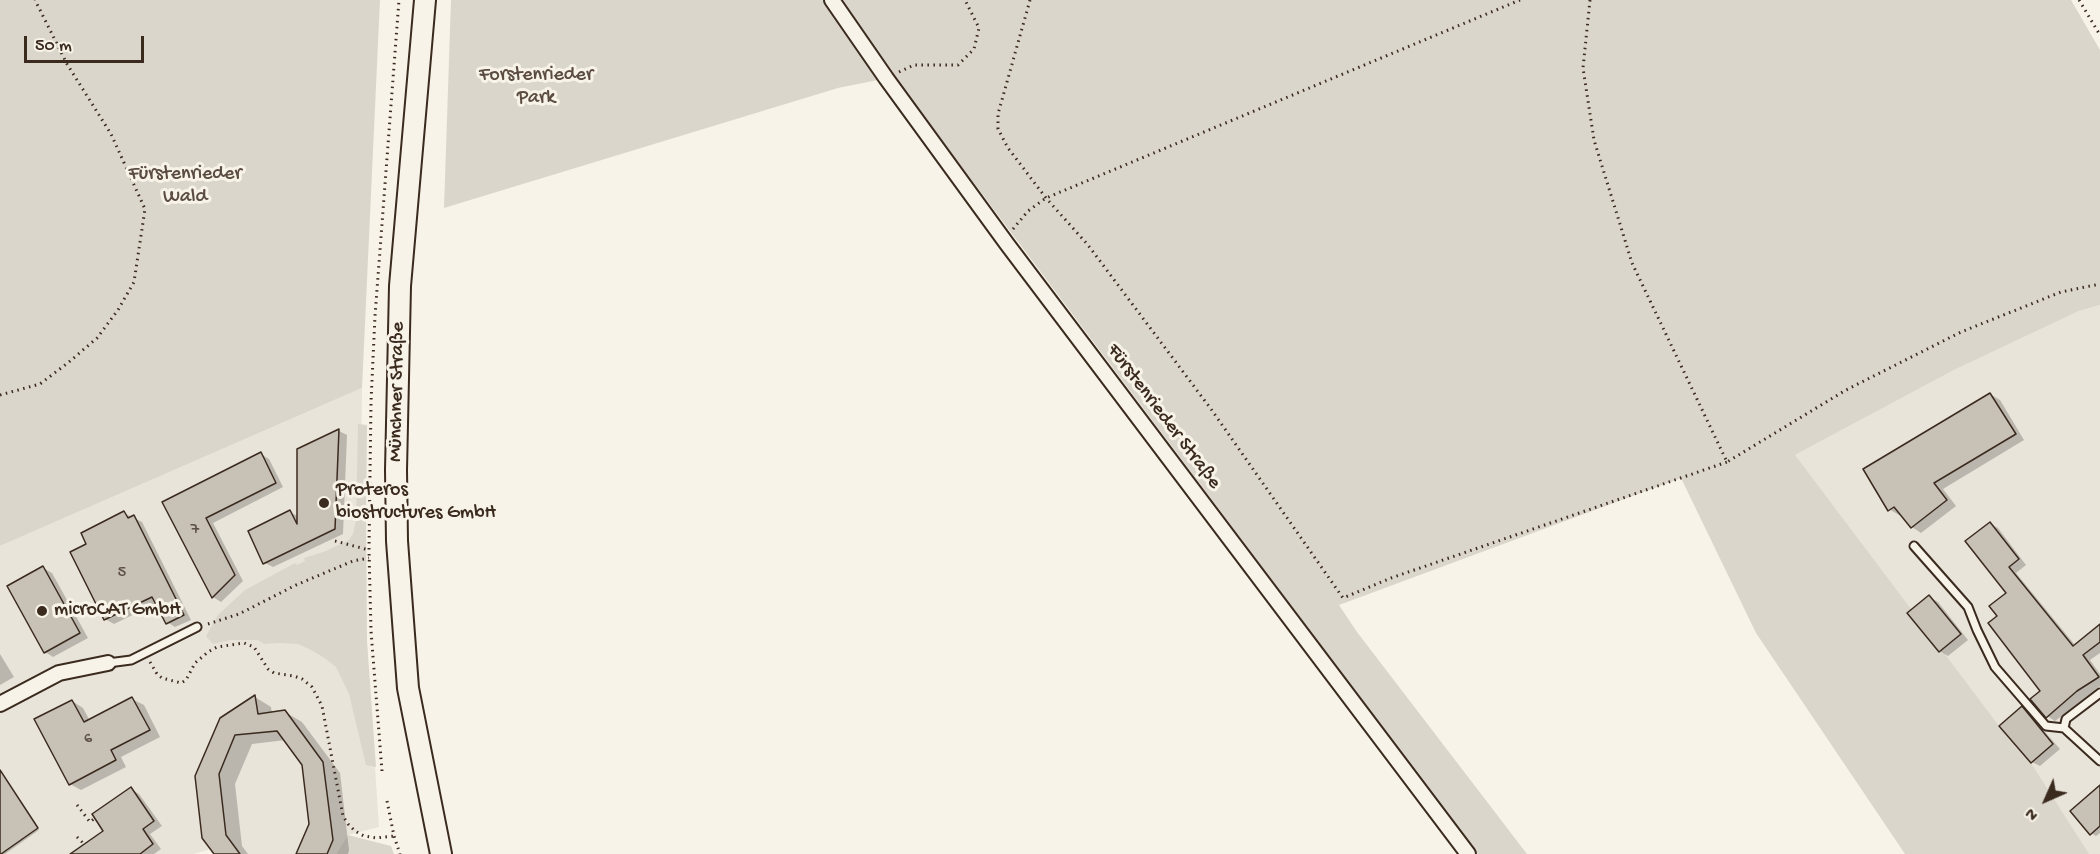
<!DOCTYPE html>
<html>
<head>
<meta charset="utf-8">
<style>
  body { margin:0 }
  #map { position:relative; width:2100px; height:854px; overflow:hidden; background:#f7f3e8; font-family:"Gochi Hand",sans-serif }
  canvas { display:block }
  .north { position:absolute; left:2016px; top:770px; width:60px; height:60px; -webkit-text-stroke:4px #f7f3e8; paint-order:stroke; rotate:225deg; font-size:16px; font-weight:700; line-height:24px; text-align:center; color:#3b2a1e }
  .north::after { content:''; display:block; margin:auto; width:21px; height:27px; background:#3b2a1e; clip-path:polygon(50% 0,100% 100%,50% 72%,0 100%) }
  .scale { position:absolute; left:24px; top:36px; width:120px; height:27px; box-sizing:border-box; border:3px solid #3b2a1e; border-top:0; padding-left:8px; font-size:18px; line-height:21px; white-space:nowrap; color:#3b2a1e; -webkit-text-stroke:4px #f7f3e8; paint-order:stroke }
</style>
</head>
<body>
<div id="map">
<canvas width="2100" height="854"></canvas>
<div class="north">N</div>
<div class="scale">50 m</div>
</div>
<script>
const c = document.querySelector('canvas').getContext('2d');
c.lineJoin = 'round';
function fillPath(path, color) { c.fillStyle = color; c.fill(path, 'evenodd'); }
const toPath = rows => new Path2D(rows.map(r => 'M' + r).join(''));
function strokePath(path, color, width, dash) { c.strokeStyle = color; c.lineWidth = width; c.lineCap = dash ? 'butt' : 'round'; c.setLineDash(dash || []); c.stroke(path); }
function drawText(font, color, halo, rows, align = 'center') {
  c.font = font + ' "Gochi Hand",sans-serif'; c.lineWidth = 6; c.setLineDash([]); c.textBaseline = 'middle'; c.strokeStyle = halo; c.fillStyle = color; for (const [text, x, y, turn = 0] of rows) {
    c.save(); c.translate(x, y); c.rotate((+turn || 0) * Math.PI / 180); c.textAlign = isNaN(turn) ? turn : align; if (halo) c.strokeText(text, 0, 0); c.fillText(text, 0, 0); c.restore();
  }
}
const built = toPath([
  [2100,305,2100,854,2012,854,1763,472,1954,370,2079,311],
  [362,388,361,485,366,631,379,827,348,835,336,854,219,854,215,848,193,854,0,854,0,546]
]);
const green = toPath([
  [0,0,380,0,362,388,0,546],
  [451,0,825,0,878,80,838,88,444,208],
  [843,0,2071,0,2100,50,2100,305,2079,311,1954,370,1795,455,1999,726,2031,763,2089,854,1905,854,1756,633,1681,478,1339,605,1357,632,1527,854,1478,854,889,70],
  [358,424,367,425,366,515,367,641,376,767,366,765,349,694,336,667,326,659,313,651,298,644,280,643,264,644,258,640,230,640,213,644,206,636,218,615,245,590,295,563,297,565,305,561,304,558,326,551,349,540,353,534,356,520],
  [348,835,391,846,394,854,336,854]
]);
const shadow = toPath([
  [1990,394,2000,400,2024,440,1943,489,1956,506,1921,533,1912,527,1901,514,1899,515,1889,509],
  [339,431,347,435,343,534,273,567,265,563,290,512,299,517],
  [261,454,269,459,283,487,213,523,243,581,221,602,213,597,164,503],
  [124,513,142,522,191,620,175,627,167,622,157,603,114,624,105,619,88,544],
  [1990,524,1998,528,2026,565,2016,573,2075,645,2100,626,2100,653,2090,660,2100,674,2100,686,2055,721,2047,716,2042,691,1999,616,2008,593],
  [43,568,52,573,88,638,53,657,45,652],
  [1929,597,1938,602,1968,640,1948,656,1940,651],
  [0,654,14,677,0,685],
  [255,697,271,707,272,714,285,712,302,722,340,773,349,850,348,854,298,854,310,824,303,765,286,740,252,744,235,784,242,846,248,854,216,854,196,776],
  [132,699,144,705,160,737,121,757,126,767,81,790,70,784,72,701,83,708,90,721],
  [2021,709,2029,714,2060,749,2040,766,2032,762],
  [0,769,39,830,5,854,0,854],
  [131,789,139,794,162,826,150,834,161,849,154,854,72,854,105,831],
  [2100,794,2100,833,2096,836,2091,833]
]);
const building = toPath([
  [1990,393,2016,434,1934,483,1947,500,1911,528,1894,507,1888,511,1863,469,1990,393],
  [339,429,335,529,263,564,248,531,290,510,297,524,297,449,339,429],
  [261,452,276,483,206,518,235,575,212,598,162,502,261,452],
  [124,511,128,518,134,515,184,615,166,624,152,597,104,620,70,552,86,544,81,533,124,511],
  [1990,522,2019,559,2009,567,2073,646,2100,624,2100,642,2083,655,2099,677,2077,691,2046,718,2030,699,2040,691,1988,623,1997,616,1989,606,2006,593,1965,541,1990,522],
  [43,566,80,633,44,653,7,586,43,566],
  [1929,595,1961,634,1939,652,1907,613,1929,595],
  [255,695,258,714,285,710,323,762,333,840,327,854,296,854,309,824,302,765,277,731,235,735,219,774,226,835,240,854,214,854,202,838,195,776,220,718,255,695],
  [132,697,150,730,111,750,116,760,69,785,34,719,72,700,84,722,132,697],
  [2022,706,2053,744,2031,763,1999,726,2022,706],
  [0,770,38,828,1,854,0,854,0,770],
  [2100,785,2100,826,2090,835,2070,811,2100,785],
  [131,787,154,821,143,829,153,844,140,854,70,854,103,831,92,814,131,787]
]);
const path = toPath([
  [1030,0,998,114,998,129,1008,148,1046,198,1088,245,1211,409,1343,598,1391,578,1727,462],
  [1590,0,1583,68,1594,140,1632,263,1727,462,1846,390,1961,332,2061,292,2100,284],
  [2079,0,2100,35],
  [899,72,914,65,958,65,974,49,979,28,965,0],
  [1013,229,1028,211,1046,198,1520,0],
  [0,395,40,384,69,362,97,338,118,310,134,282,145,209,111,134,67,64,35,0],
  [335,541,369,550],
  [208,624,239,614,296,585,353,561,369,558],
  [150,662,157,674,162,678,181,683,186,680,195,663,208,652,217,647,244,643,254,647,268,669,274,673,294,676,302,679,312,687,322,706,343,816,348,824,355,831,364,836,376,838,394,836],
  [382,771,371,631,369,550,371,402,375,316,399,0],
  [387,801,394,836,400,854],
  [77,805,90,822,95,818],
  [77,837,84,844]
]);
const lane = toPath([
  [1914,546,1968,607,1977,630,1995,667,2046,726,2064,728],
  [108,663,131,660,197,627],
  [2100,693,2066,719,2064,728,2100,761]
]);
const street = toPath([
  [832,0,886,78,1007,244,1468,854],
  [0,704,59,673,108,663]
]);
const secondary = toPath([
  [425,0,400,286,396,470,397,541,408,688,441,854]
]);
const markers = [
  [324,503,6,"#3b2a1e"],
  [42,611,6,"#3b2a1e"]
];
const numberNames = [
  ["7",195,531],
  ["5",122,574],
  ["6",88,740]
];
const parkNames = [
  ["Forstenrieder",536,76],
  ["Park",536,99],
  ["Fürstenrieder",185,175],
  ["Wald",185,198]
];
const streetNames = [
  ["Münchner Straße",398,392,-89],
  ["Fürstenrieder Straße",1163,417,53]
];
const poiNames = [
  ["Proteros",336,491],
  ["biostructures GmbH",336,514],
  ["microCAT GmbH",54,611]
];
fillPath(built, '#e9e4d9');
fillPath(green, '#dbd6cb');
fillPath(shadow, '#0003');
fillPath(building, '#c8c1b6');
strokePath(building, '#3b2a1e', 1.5);
strokePath(lane, '#3b2a1e', 11);
strokePath(street, '#3b2a1e', 18);
strokePath(secondary, '#3b2a1e', 24);
strokePath(path, '#3b2a1e', 3, [1.5, 4.5]);
strokePath(lane, '#f7f3e8', 7);
strokePath(street, '#f7f3e8', 14);
strokePath(secondary, '#f7f3e8', 20);
for (const [x, y, r, color] of markers) { const dot = new Path2D(); dot.arc(x, y, r, 0, 2 * Math.PI); c.fillStyle = color; c.fill(dot); strokePath(dot, '#f7f3e8', 2); }
drawText('16px', '#5e5044', null, numberNames);
drawText('20px', '#5b4c41', '#f7f3e8', parkNames);
drawText('20px', '#3b2a1e', '#f7f3e8', streetNames);
drawText('20px', '#3b2a1e', '#f7f3e8', poiNames, 'left');
</script>
</body>
</html>
